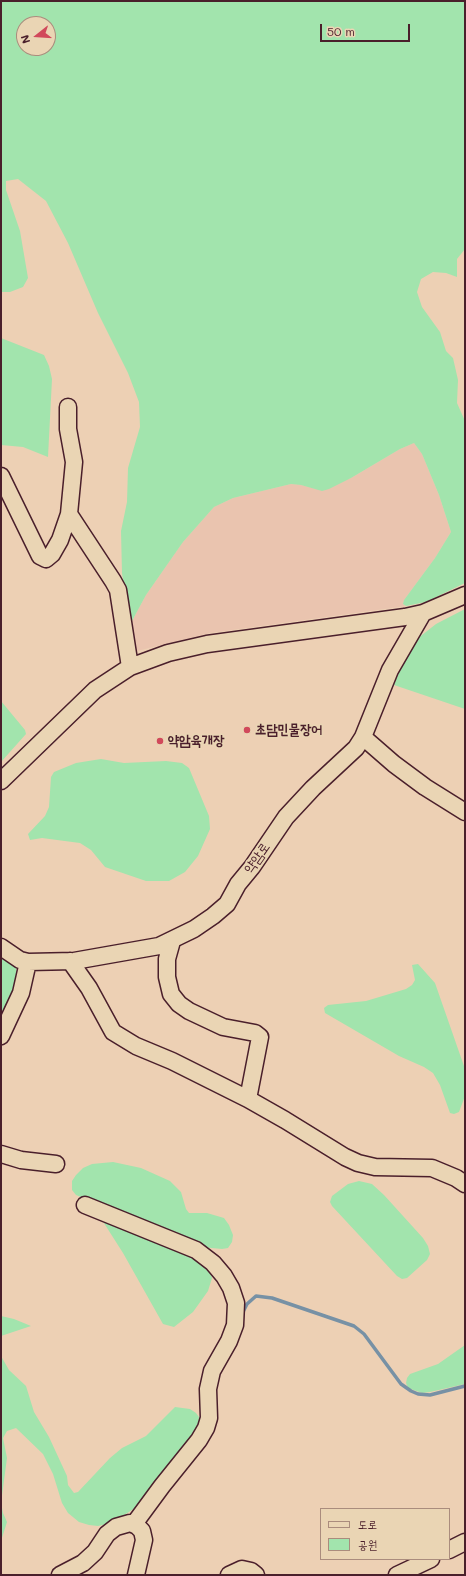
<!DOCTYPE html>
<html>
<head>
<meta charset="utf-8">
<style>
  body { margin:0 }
  #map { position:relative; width:466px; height:1576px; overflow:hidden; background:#edd0b4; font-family:Mali,"Poor Story",sans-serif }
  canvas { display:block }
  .frame { position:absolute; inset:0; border:2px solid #4a1f2b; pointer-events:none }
  .legend { position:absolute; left:320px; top:1508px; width:130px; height:52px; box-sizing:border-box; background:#ead5b4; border:1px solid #aa8c7d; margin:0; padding:5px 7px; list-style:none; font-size:12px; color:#4a1f2b }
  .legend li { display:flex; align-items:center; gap:8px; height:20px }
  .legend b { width:20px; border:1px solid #aa8c7d }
  .north { position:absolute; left:16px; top:16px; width:40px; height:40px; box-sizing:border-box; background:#ead5b4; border:1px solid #aa8c7d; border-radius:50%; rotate:253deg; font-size:11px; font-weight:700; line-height:16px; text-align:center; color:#4a1f2b }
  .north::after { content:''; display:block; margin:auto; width:14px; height:18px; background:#d1495b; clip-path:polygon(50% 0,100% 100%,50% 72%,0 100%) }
  .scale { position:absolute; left:320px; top:24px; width:90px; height:18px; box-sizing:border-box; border:2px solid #4a1f2b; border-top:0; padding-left:5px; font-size:12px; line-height:14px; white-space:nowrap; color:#4a1f2b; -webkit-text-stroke:3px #ead5b4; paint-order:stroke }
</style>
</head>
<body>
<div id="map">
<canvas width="466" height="1576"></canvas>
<div class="frame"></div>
<ul class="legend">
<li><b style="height:5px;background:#ead5b4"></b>도로</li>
<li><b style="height:11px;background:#a2e4ad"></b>공원</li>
</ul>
<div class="north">N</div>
<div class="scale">50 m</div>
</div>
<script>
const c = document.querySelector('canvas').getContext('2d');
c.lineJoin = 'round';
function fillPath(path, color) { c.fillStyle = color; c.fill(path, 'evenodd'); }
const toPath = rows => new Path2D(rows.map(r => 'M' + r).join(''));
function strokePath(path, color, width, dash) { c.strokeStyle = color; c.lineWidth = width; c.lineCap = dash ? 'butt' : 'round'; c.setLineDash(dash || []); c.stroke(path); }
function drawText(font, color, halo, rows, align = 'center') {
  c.font = font + ' Mali,"Poor Story",sans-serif'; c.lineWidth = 3.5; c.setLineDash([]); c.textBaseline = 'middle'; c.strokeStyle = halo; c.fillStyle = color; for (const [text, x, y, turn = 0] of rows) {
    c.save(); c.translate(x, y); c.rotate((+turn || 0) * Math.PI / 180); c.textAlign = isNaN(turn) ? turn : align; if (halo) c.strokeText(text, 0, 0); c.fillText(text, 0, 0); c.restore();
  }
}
const built = toPath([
  [414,443,422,454,439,495,451,532,435,558,404,600,403,604,406,606,210,633,133,652,129,635,132,621,146,595,183,542,214,507,233,498,291,484,301,485,317,489,351,478,400,449]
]);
const green = toPath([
  [1,1,465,1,465,249,457,259,457,277,446,273,433,272,421,279,417,292,422,307,440,332,446,351,453,358,458,380,457,403,465,421,465,583,426,602,406,606,403,604,404,600,435,558,451,532,439,495,422,454,414,443,400,449,351,478,329,489,322,491,301,485,291,484,233,498,214,507,183,542,146,595,132,621,129,622,122,573,121,531,127,502,128,468,140,427,139,402,128,373,98,313,68,243,46,201,18,179,6,181,6,190,20,231,28,278,23,287,10,292,1,292],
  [24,24,48,24,48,48,24,48],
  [1,338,44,355,49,366,52,379,48,457,23,447,1,445],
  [465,609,465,709,394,685,402,663,417,639,436,624],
  [1,701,25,730,26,734,1,762],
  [101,759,124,763,166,761,182,763,189,768,209,816,210,829,198,856,185,872,169,881,146,881,105,867,91,850,80,843,42,838,30,840,28,834,45,816,49,807,51,777,54,772,76,763],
  [1,953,7,956,16,967,18,979,1,1019],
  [418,964,435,983,465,1069,465,1096,459,1112,454,1114,450,1113,440,1085,433,1073,424,1067,399,1056,325,1013,324,1008,328,1005,366,1001,406,989,412,985,415,980,412,965],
  [113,1162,141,1168,170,1181,181,1192,186,1209,189,1213,207,1213,224,1218,229,1225,233,1235,232,1242,228,1248,222,1249,201,1247,76,1195,72,1190,72,1181,76,1175,83,1168,92,1164],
  [359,1181,372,1184,384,1195,423,1238,428,1246,430,1254,427,1260,407,1278,402,1279,397,1276,332,1206,330,1202,332,1196,348,1184],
  [102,1220,193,1256,210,1270,212,1278,208,1291,193,1312,174,1327,163,1324,123,1253],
  [1,1316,14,1319,31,1326,1,1336],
  [465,1345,465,1384,430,1392,422,1393,408,1388,406,1383,407,1378,410,1374,438,1364],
  [1,1356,9,1370,26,1386,34,1412,49,1437,67,1476,68,1485,74,1493,78,1492,110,1458,122,1448,146,1436,175,1407,190,1409,196,1413,199,1417,198,1426,194,1434,135,1508,112,1523,98,1526,89,1525,79,1522,68,1513,62,1503,53,1474,43,1454,16,1428,7,1431,3,1438,7,1458,1,1503,3,1513,7,1522,1,1541]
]);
const stream = toPath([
  [242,1314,247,1304,256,1296,272,1298,354,1326,364,1334,401,1384,411,1391,418,1394,430,1395,465,1386]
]);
const minor = toPath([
  [68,407,68,429,74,462,69,514],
  [1,476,40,556,46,559,52,554,60,540,69,514,113,581,118,590,130,667],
  [363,737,394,764,425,787,465,812],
  [1,781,95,690,130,667,168,653,207,644,405,617,423,613,465,595],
  [172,941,167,959,167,977,171,994,179,1004,189,1011,223,1027,255,1033,260,1037,248,1099,285,1120,345,1157,358,1163,375,1167,432,1168,456,1178,465,1184],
  [1,947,20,960,28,962,74,961,159,946,194,929,213,916,227,904,238,884,252,867,286,817,313,788,356,748,363,737,390,670,423,613],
  [70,961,89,988,113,1032,136,1046,172,1061,248,1099],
  [1,1036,21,993,28,962],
  [1,1154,21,1160,56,1164],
  [85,1205,196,1250,213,1263,224,1276,231,1288,236,1303,235,1325,229,1341,212,1371,208,1389,209,1418,206,1428,199,1440,162,1486,134,1524],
  [449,1550,465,1542],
  [60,1575,83,1563,95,1552,107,1534,116,1527,130,1523,137,1526,142,1531,144,1540,136,1575],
  [229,1575,242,1569,251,1571,256,1575],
  [397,1575,431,1559]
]);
const markers = [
  [247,730,4,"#d1495b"],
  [160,741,4,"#d1495b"]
];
const poiNames = [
  ["초담민물장어",255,730],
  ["약암육개장",168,741]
];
const streetNames = [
  ["약암로",257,858,-55]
];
fillPath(built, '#eac4af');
fillPath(green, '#a2e4ad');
strokePath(stream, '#7791a5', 3.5);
strokePath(minor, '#4a1f2b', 19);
strokePath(minor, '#ead5b4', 16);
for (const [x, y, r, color] of markers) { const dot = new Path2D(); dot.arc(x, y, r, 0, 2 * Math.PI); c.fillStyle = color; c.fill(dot); strokePath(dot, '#ead5b4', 1.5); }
drawText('bold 14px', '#4a1f2b', '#ead5b4', poiNames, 'left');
drawText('14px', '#4a1f2b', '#ead5b4', streetNames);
</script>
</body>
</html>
